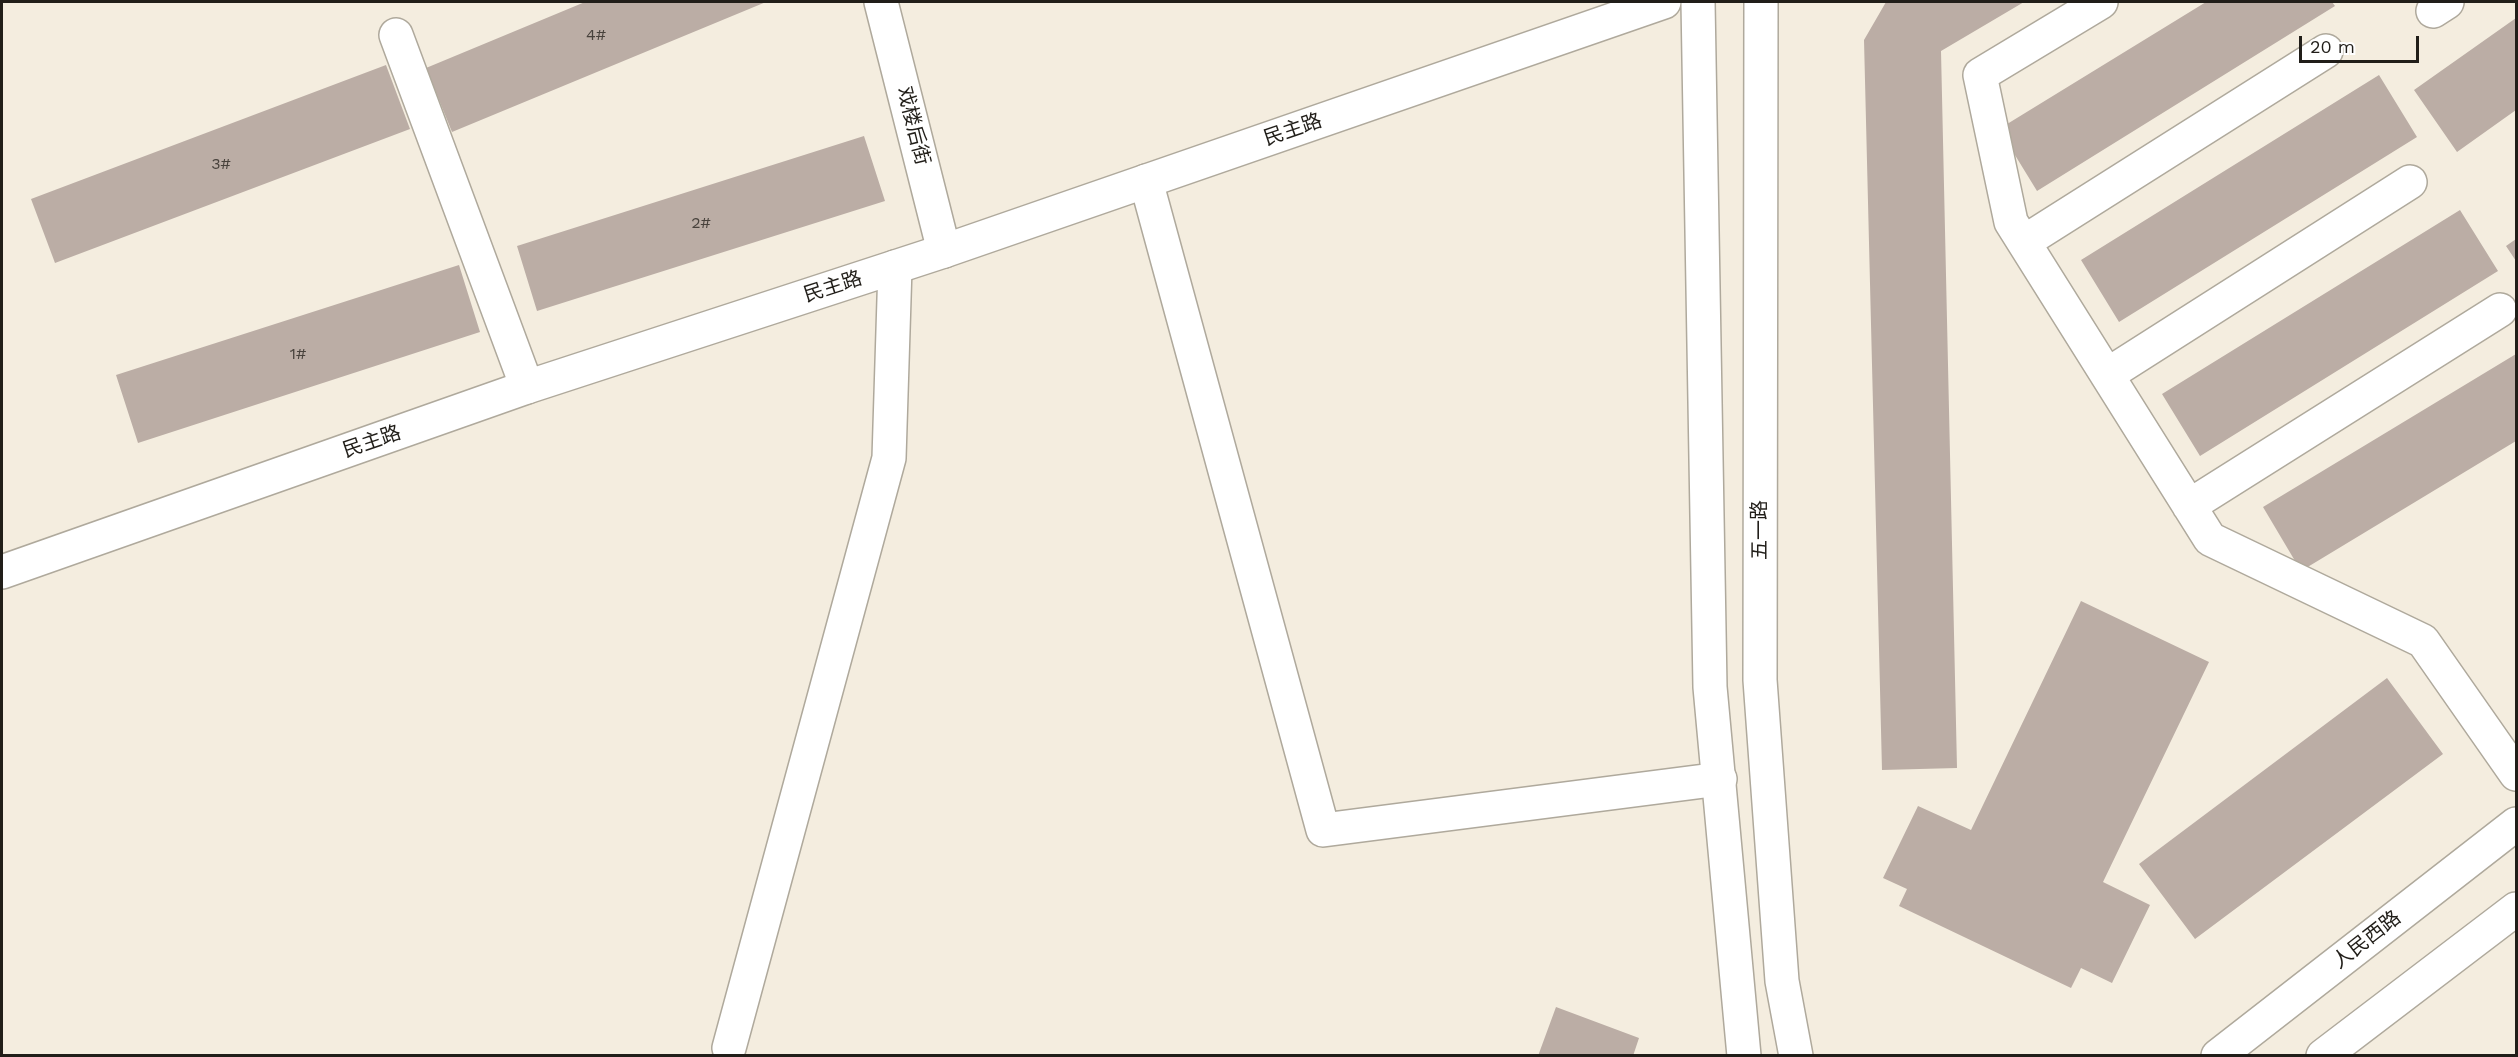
<!DOCTYPE html>
<html>
<head>
<meta charset="utf-8">
<style>
  body { margin:0 }
  #map { position:relative; width:2518px; height:1057px; overflow:hidden; background:#f4eddf; font-family:"Work Sans",sans-serif }
  canvas { display:block }
  .frame { position:absolute; inset:0; border:3px solid #211e19; pointer-events:none }
  .scale { position:absolute; left:2299px; top:36px; width:120px; height:27px; box-sizing:border-box; border:3px solid #211e19; border-top:0; padding-left:8px; font-size:18px; line-height:21px; white-space:nowrap; color:#211e19; -webkit-text-stroke:4px #fff; paint-order:stroke }
</style>
</head>
<body>
<div id="map">
<canvas width="2518" height="1057"></canvas>
<div class="frame"></div>
<div class="scale">20 m</div>
</div>
<script>
const c = document.querySelector('canvas').getContext('2d');
c.lineJoin = 'round';
function fillPath(path, color) { c.fillStyle = color; c.fill(path, 'evenodd'); }
const toPath = rows => new Path2D(rows.map(r => 'M' + r).join(''));
function strokePath(path, color, width, dash) { c.strokeStyle = color; c.lineWidth = width; c.lineCap = dash ? 'butt' : 'round'; c.setLineDash(dash || []); c.stroke(path); }
function drawText(font, color, halo, rows, align = 'center') {
  c.font = font + ' "Work Sans","Noto Sans SC",sans-serif'; c.lineWidth = 4.5; c.setLineDash([]); c.textBaseline = 'middle'; c.strokeStyle = halo; c.fillStyle = color; for (const [text, x, y, turn = 0] of rows) {
    c.save(); c.translate(x, y); c.rotate((+turn || 0) * Math.PI / 180); c.textAlign = isNaN(turn) ? turn : align; if (halo) c.strokeText(text, 0, 0); c.fillText(text, 0, 0); c.restore();
  }
}
const building = toPath([
  [585,2,766,2,452,132,426,68],
  [1886,2,2024,2,1941,51,1957,768,1882,770,1864,40],
  [2206,2,2332,2,2335,6,2037,191,1999,129],
  [2516,18,2516,110,2457,152,2414,90],
  [386,65,410,129,55,263,31,199],
  [2379,75,2417,137,2119,322,2081,260],
  [864,136,885,201,537,311,517,246],
  [2460,210,2498,271,2200,456,2162,394],
  [2516,239,2516,261,2506,246],
  [459,265,480,332,138,443,116,375],
  [2516,354,2516,441,2301,571,2263,507],
  [2081,601,2209,662,2103,882,2150,905,2112,983,2081,968,2071,988,1899,906,1907,889,1883,878,1918,806,1971,830],
  [2387,678,2443,754,2195,939,2139,864],
  [1556,1007,1639,1038,1633,1056,1538,1056]
]);
const minor = toPath([
  [881,2,944,251],
  [2101,2,1980,75,2011,222,2210,539,2423,641,2516,774],
  [2433,11,2447,2],
  [396,35,527,387],
  [1146,181,1323,830,1720,779],
  [2024,242,2326,51],
  [2107,375,2410,182],
  [2189,506,2500,310],
  [729,1048,889,458,895,267]
]);
const tertiary = toPath([
  [1698,2,1710,687,1744,1056],
  [1761,2,1760,680,1782,981,1796,1056],
  [2,572,527,387,944,251,1664,2]
]);
const secondary = toPath([
  [2218,1056,2516,824],
  [2323,1056,2516,909]
]);
const numberNames = [
  ["4#",596,35],
  ["3#",221,164],
  ["2#",701,223],
  ["1#",298,354]
];
const streetNames = [
  ["戏楼后街",913,126,76],
  ["民主路",1293,130,-19],
  ["民主路",833,287,-18],
  ["民主路",372,442,-19],
  ["五一路",1760,530,-90],
  ["人民西路",2367,940,-38]
];
fillPath(building, '#bbada5');
strokePath(minor, '#afa99c', 36);
strokePath(tertiary, '#afa99c', 36);
strokePath(secondary, '#afa99c', 36);
strokePath(minor, '#fff', 33);
strokePath(tertiary, '#fff', 33);
strokePath(secondary, '#fff', 33);
drawText('16px', '#48423c', null, numberNames);
drawText('20px', '#211e19', '#fff', streetNames);
</script>
</body>
</html>
